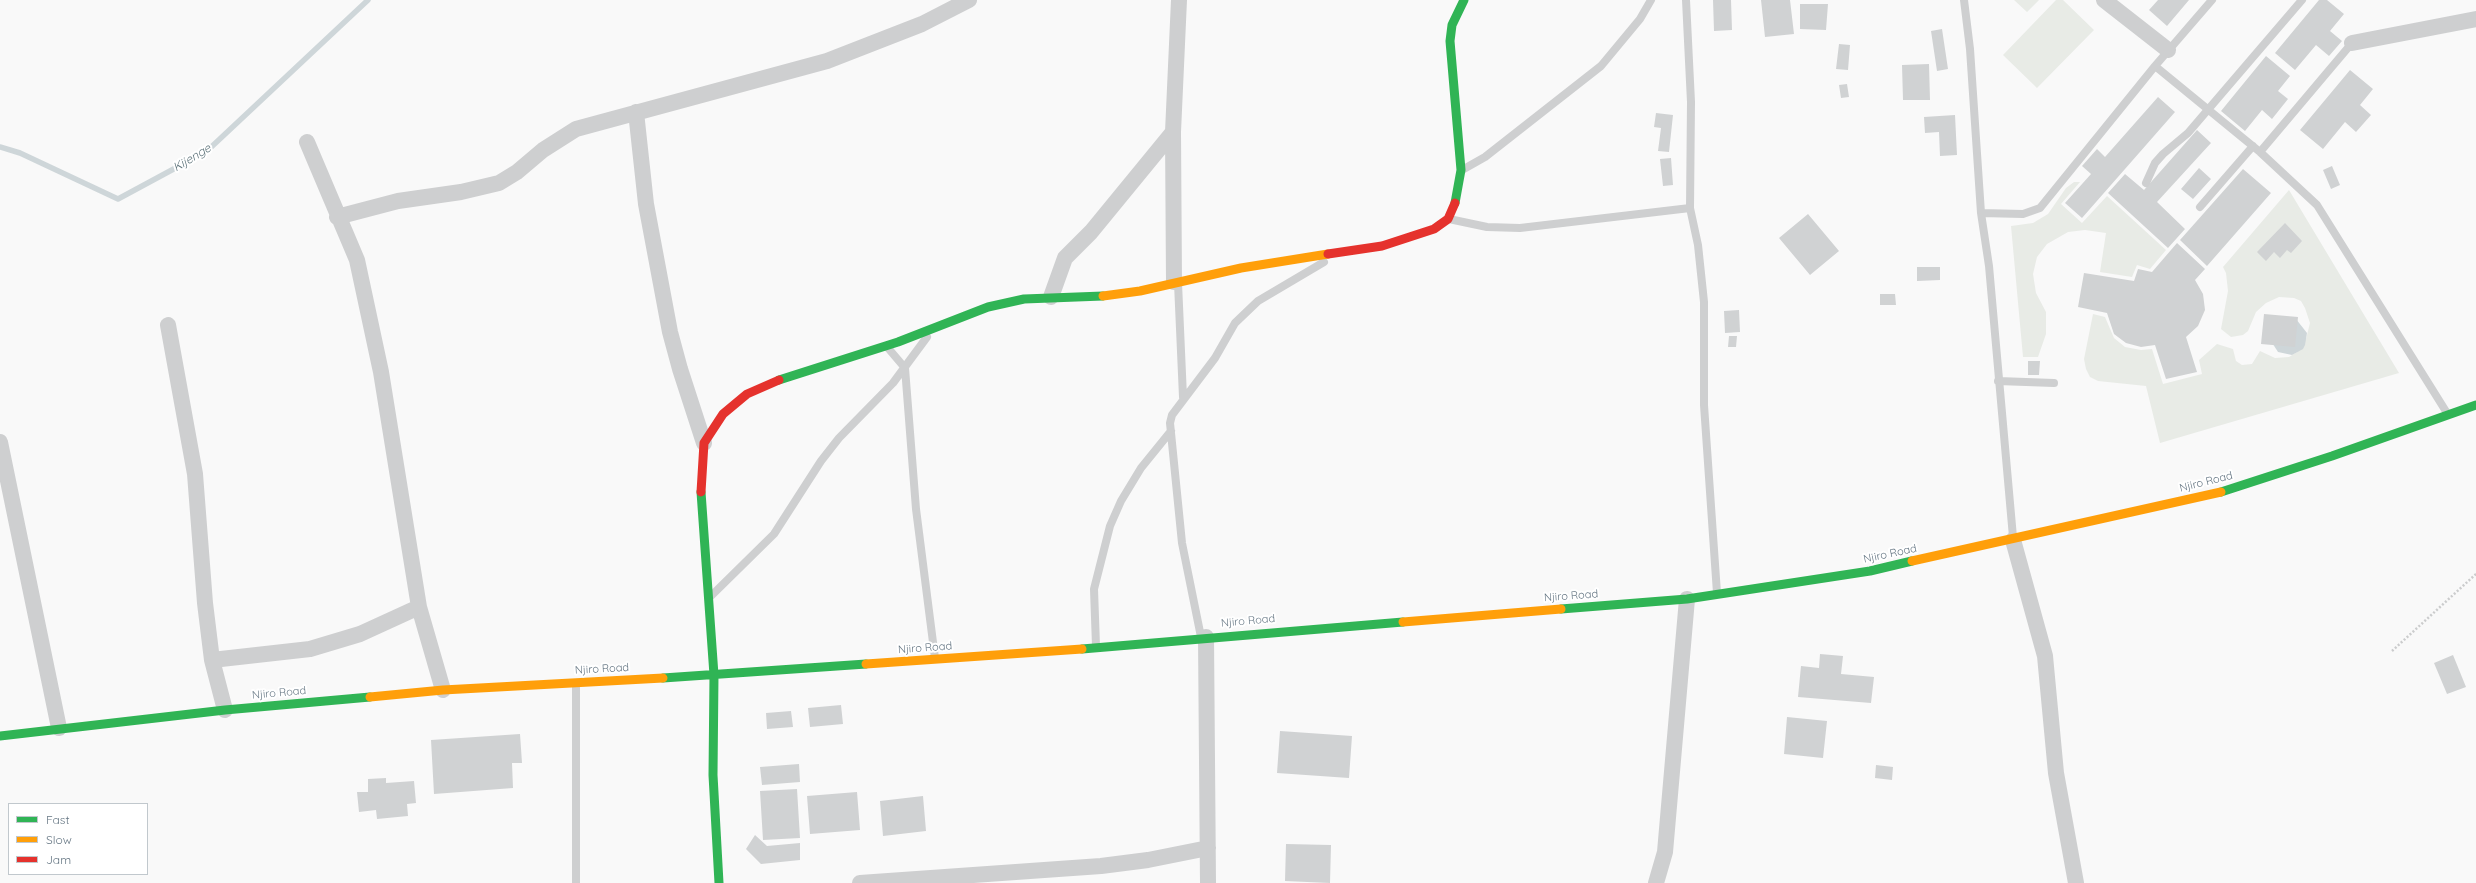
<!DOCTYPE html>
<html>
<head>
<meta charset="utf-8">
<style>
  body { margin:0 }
  #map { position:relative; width:2476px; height:883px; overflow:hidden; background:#f9f9f9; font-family:Quicksand,sans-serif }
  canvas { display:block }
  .legend { position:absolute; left:8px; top:803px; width:140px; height:72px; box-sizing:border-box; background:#fff; border:1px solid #c1c8cd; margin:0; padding:5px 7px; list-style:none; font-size:12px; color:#657683 }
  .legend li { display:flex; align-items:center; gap:8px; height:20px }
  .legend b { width:20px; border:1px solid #c1c8cd }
</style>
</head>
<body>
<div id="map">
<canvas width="2476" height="883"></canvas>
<ul class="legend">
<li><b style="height:5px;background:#30b455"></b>Fast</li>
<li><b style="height:5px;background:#ff9f0a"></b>Slow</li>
<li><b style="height:5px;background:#e5322d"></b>Jam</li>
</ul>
</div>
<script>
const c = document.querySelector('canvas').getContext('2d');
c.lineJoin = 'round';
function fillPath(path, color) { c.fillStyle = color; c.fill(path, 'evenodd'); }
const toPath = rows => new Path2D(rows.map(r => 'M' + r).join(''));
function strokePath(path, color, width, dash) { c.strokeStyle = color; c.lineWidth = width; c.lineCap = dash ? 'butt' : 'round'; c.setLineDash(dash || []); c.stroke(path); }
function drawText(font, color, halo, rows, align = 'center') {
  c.font = font + ' Quicksand,sans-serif'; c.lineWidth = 4; c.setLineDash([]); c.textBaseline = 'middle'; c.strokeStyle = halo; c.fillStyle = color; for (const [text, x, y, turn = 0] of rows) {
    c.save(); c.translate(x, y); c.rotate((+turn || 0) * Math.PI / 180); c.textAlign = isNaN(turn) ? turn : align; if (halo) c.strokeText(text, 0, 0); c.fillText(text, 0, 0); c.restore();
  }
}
const green = toPath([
  [2014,0,2039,0,2027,12],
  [2056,0,2063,0,2094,30,2037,88,2003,55],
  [2074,182,2080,182,2061,204,2082,223,2107,196,2166,250,2150,269,2137,265,2132,277,2100,272,2106,233,2085,230,2068,232,2047,244,2037,257,2033,274,2036,293,2046,312,2046,334,2038,357,2023,357,2011,226,2033,223,2048,214,2066,188],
  [2289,190,2399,373,2160,443,2146,386,2098,381,2090,377,2086,369,2084,359,2093,314,2105,317,2114,338,2125,347,2141,350,2152,349,2163,384,2202,374,2199,360,2217,344,2233,349,2236,361,2242,365,2252,364,2260,351,2275,358,2289,357,2297,352,2306,339,2310,323,2305,308,2301,301,2294,298,2279,297,2266,303,2256,312,2248,331,2243,335,2231,337,2221,329,2228,291,2226,273,2223,267]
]);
const water = toPath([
  [2296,319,2307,333,2305,345,2303,349,2292,355,2278,352,2271,341]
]);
const stream = toPath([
  [0,147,20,153,118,199,207,151,368,0]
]);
const building = toPath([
  [1713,0,1731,0,1732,30,1714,31],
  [1761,0,1790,0,1794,34,1765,37],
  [2158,0,2189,0,2167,26,2149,10],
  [2319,0,2327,0,2344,14,2330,31,2342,41,2329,56,2316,45,2295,70,2275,53],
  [1800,4,1828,4,1826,30,1800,29],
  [1942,29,1948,69,1937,71,1931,31],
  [1839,44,1850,45,1848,70,1836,69],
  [2266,56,2290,76,2278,91,2288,99,2272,119,2262,110,2245,131,2221,111],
  [1929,64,1930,100,1903,100,1902,65],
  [2350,70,2373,89,2360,105,2371,115,2356,132,2345,122,2323,149,2300,130],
  [1847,84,1849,97,1841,98,1839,85],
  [2158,97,2175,112,2082,218,2065,203,2091,174,2082,166,2097,149,2105,157],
  [1656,113,1673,115,1669,152,1658,151,1661,128,1654,127],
  [1955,115,1957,155,1940,156,1939,132,1925,133,1924,117],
  [2197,130,2211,143,2157,202,2185,229,2168,248,2108,193,2125,174,2144,190],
  [1671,158,1673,185,1663,186,1660,159],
  [2332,166,2340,185,2331,189,2323,170],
  [2199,168,2211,179,2193,199,2181,189],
  [2243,169,2271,193,2207,266,2180,240],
  [1808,214,1839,251,1810,275,1779,238],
  [2285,223,2302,241,2291,253,2287,250,2280,258,2274,252,2266,261,2257,252],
  [2177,243,2205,269,2195,280,2203,294,2205,310,2198,326,2186,337,2197,372,2166,379,2155,345,2141,347,2126,343,2114,334,2107,313,2078,307,2084,273,2134,281,2138,269,2152,272],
  [1917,267,1940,267,1940,280,1917,281],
  [1880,294,1895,294,1896,305,1880,305],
  [1739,310,1740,332,1725,333,1724,311],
  [2264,314,2298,317,2295,347,2261,344],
  [1729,336,1737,336,1736,347,1728,347],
  [2028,361,2040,361,2039,375,2028,375],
  [1820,654,1843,656,1841,674,1874,677,1871,703,1798,697,1801,666,1819,668],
  [2453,655,2466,687,2447,694,2434,663],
  [841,705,843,724,810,727,808,708],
  [791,711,793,727,767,729,766,713],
  [1787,717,1827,721,1823,758,1784,754],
  [1280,731,1352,736,1349,778,1277,773],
  [520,734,522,763,512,763,513,788,434,794,431,740],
  [799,764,800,782,762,785,760,767],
  [1876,765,1893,767,1892,780,1875,778],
  [386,778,386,783,414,781,416,803,407,804,408,816,377,819,376,810,359,812,357,792,368,792,368,779],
  [797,789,800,838,763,840,760,791],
  [857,792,860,830,810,834,807,796],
  [923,796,926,831,883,836,880,801],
  [755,835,767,846,800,843,800,860,761,864,746,849],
  [1286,844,1331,845,1330,883,1285,881]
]);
const path = toPath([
  [2392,651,2476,574]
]);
const lane = toPath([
  [1686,0,1691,102,1690,208,1698,245,1704,302,1704,405,1717,593],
  [1964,0,1970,49,1981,213,1989,266,2013,537],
  [2155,66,2260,152,2317,205,2447,413],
  [2260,152,2352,43],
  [1462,170,1485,157,1601,66,1640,19,1651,0],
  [2146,183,2155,163,2163,154,2188,133,2302,0],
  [2200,207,2253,146],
  [1981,213,2023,214,2040,208,2155,66,2212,0],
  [1449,219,1487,227,1520,228,1690,208],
  [1178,283,1183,397],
  [888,348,905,368,916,509,935,658],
  [1998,381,2054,383],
  [711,596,774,534,821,461,839,438,893,383,927,337],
  [1201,637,1182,543,1170,423,1172,415,1215,358,1235,323,1258,301,1324,262],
  [1096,646,1094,589,1110,526,1121,501,1141,468,1171,431],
  [576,683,576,883]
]);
const street = toPath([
  [2104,0,2168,50],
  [2352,43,2476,19],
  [636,112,646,204,670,332,680,369,704,443],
  [307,142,357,260,381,372,419,607,443,690],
  [337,217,398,201,461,192,499,183,517,172,543,150,576,129,827,61,922,24,969,0],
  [1174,282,1173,132,1179,0],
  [1051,297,1065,258,1091,232,1173,132],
  [168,325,195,474,205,603,212,660,225,710],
  [0,442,59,728],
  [2013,540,2045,656,2056,773,2076,883],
  [1206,637,1208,883],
  [212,660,310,649,360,634,419,607],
  [860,883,1101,866,1148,860,1208,848],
  [1656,883,1665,852,1687,599]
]);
const fast = toPath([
  [1455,203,1461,170,1450,41,1452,25,1464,0],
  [779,380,898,342,988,307,1024,299,1103,296],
  [701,492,714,675,713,775,719,883],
  [2221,492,2332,456,2476,405],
  [1561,609,1687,599,1870,571,1912,561],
  [1082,649,1403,622],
  [663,678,866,664],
  [0,736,225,710,370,697]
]);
const slow = toPath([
  [1103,296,1140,291,1241,268,1328,254],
  [1912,561,2221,492],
  [1403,622,1561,609],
  [866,664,1082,649],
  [370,697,443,690,663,678]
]);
const jam = toPath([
  [1328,254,1382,246,1434,229,1448,219,1455,203],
  [701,492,704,443,723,414,747,394,779,380]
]);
const streetNames = [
  ["Njiro Road",2206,482,-14],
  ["Njiro Road",1890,554,-12],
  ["Njiro Road",1571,596,-4],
  ["Njiro Road",1248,621,-5],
  ["Njiro Road",925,648,-4],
  ["Njiro Road",602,669,-3],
  ["Njiro Road",279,693,-5]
];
const waterNames = [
  ["Kijenge",192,158,-31]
];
fillPath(green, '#e8ebe6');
fillPath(water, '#ced6d9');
strokePath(stream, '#ced6d9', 5.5);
fillPath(building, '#d0d2d3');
strokePath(path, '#cbcccd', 2.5, [2, 2]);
strokePath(lane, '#cecfd0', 8);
strokePath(street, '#cecfd0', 16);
strokePath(fast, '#30b455', 9);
strokePath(slow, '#ff9f0a', 9);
strokePath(jam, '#e5322d', 9);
drawText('11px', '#657683', '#fff', streetNames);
drawText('italic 12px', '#60757c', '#fff', waterNames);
</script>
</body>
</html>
